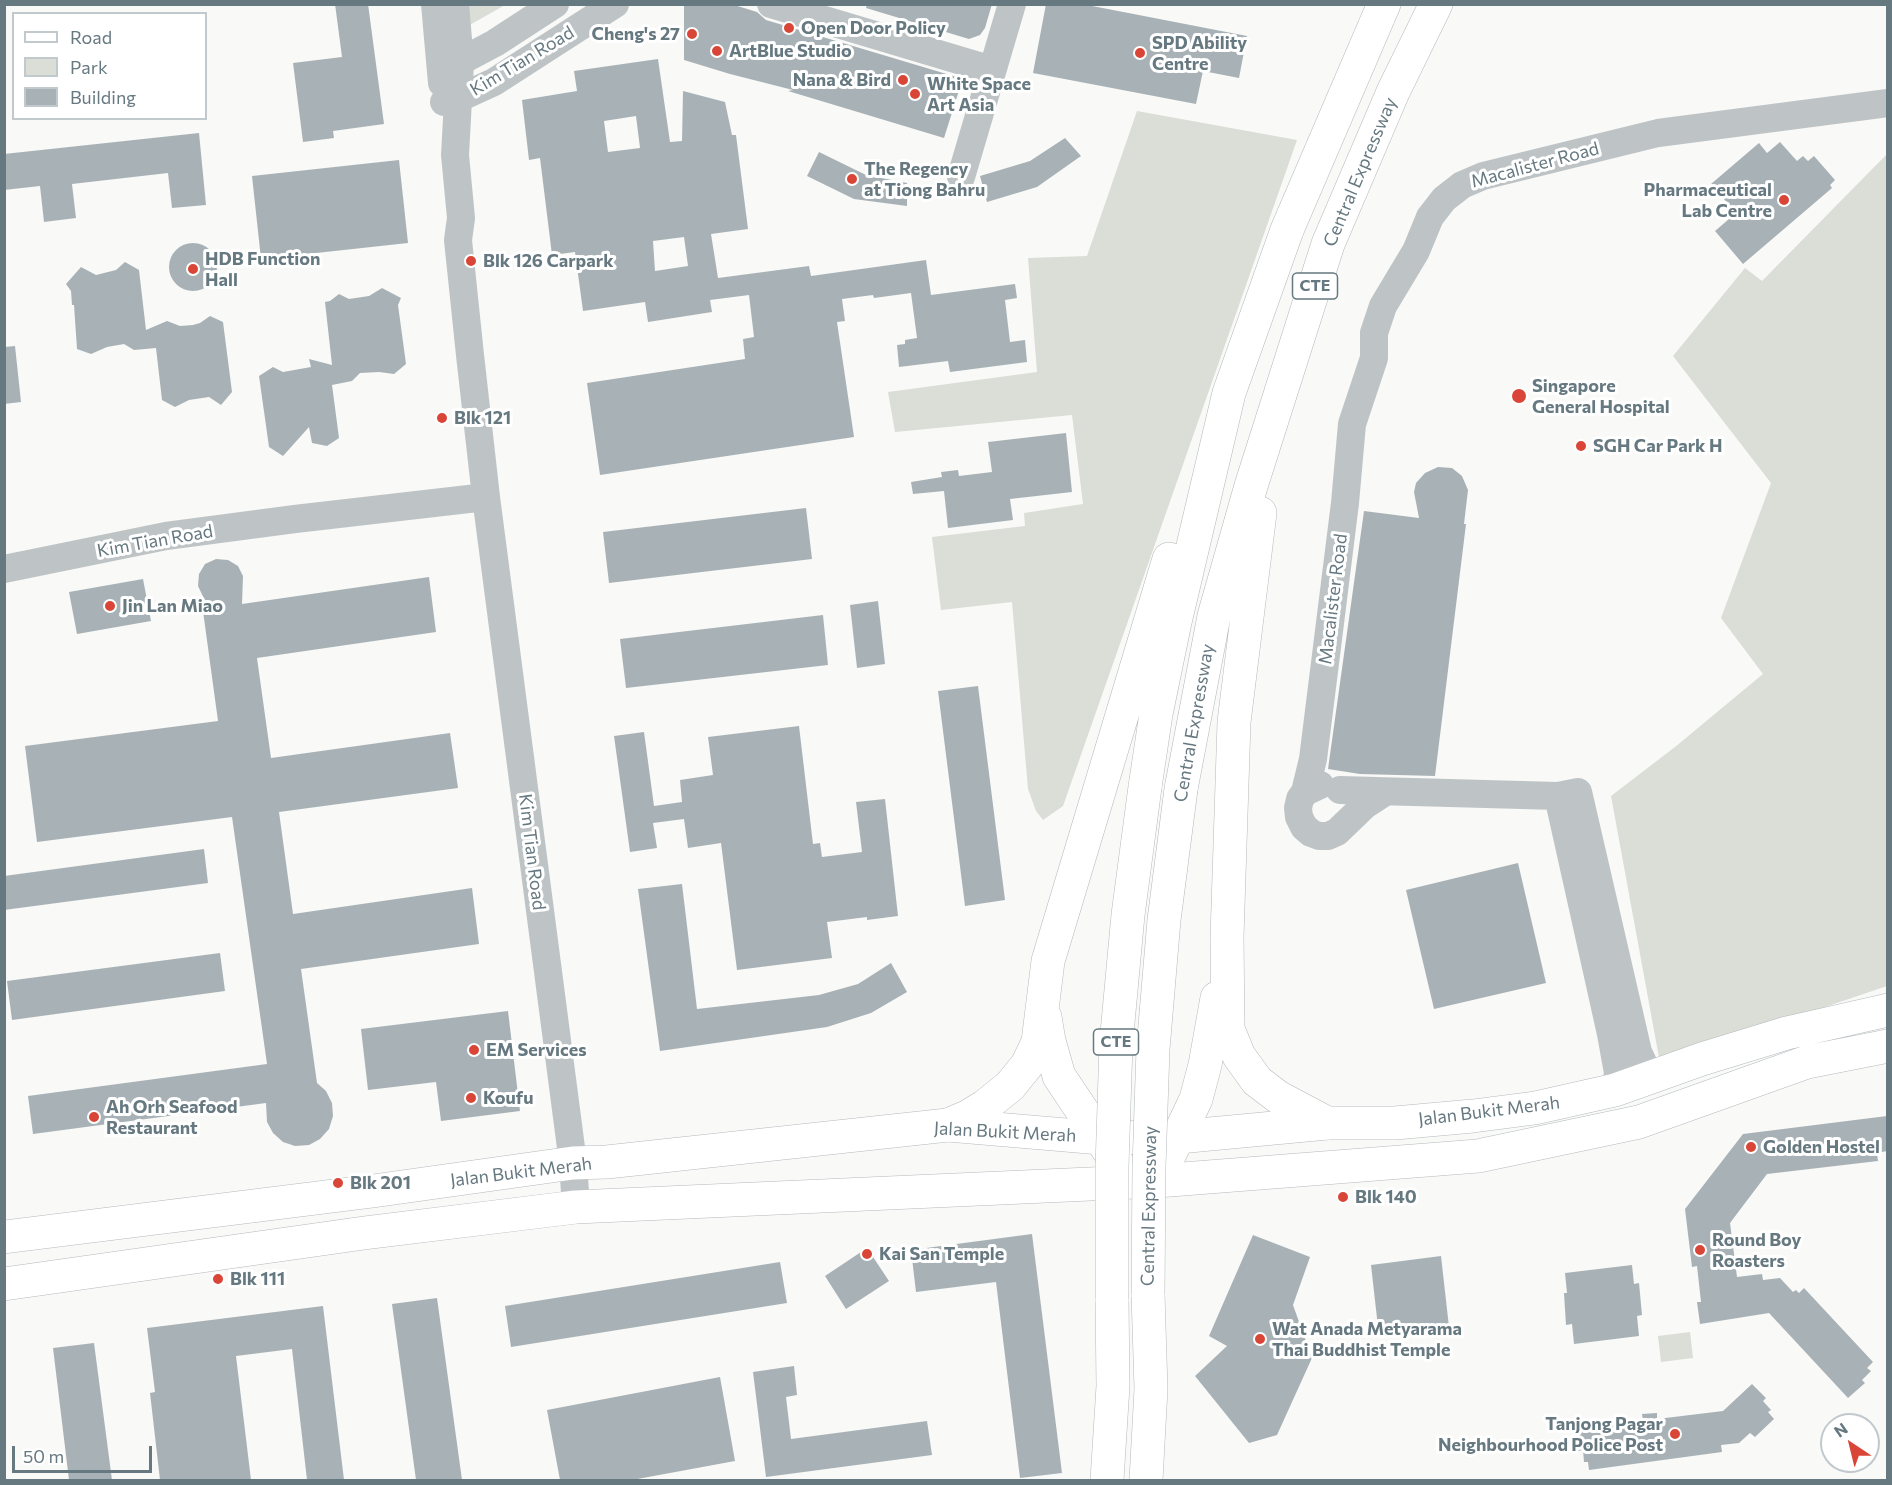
<!DOCTYPE html>
<html>
<head>
<meta charset="utf-8">
<style>
  body { margin:0 }
  #map { position:relative; width:1892px; height:1485px; overflow:hidden; background:#f9f9f7; font-family:Commissioner,sans-serif }
  canvas { display:block }
  .frame { position:absolute; inset:0; border:6px solid #667880; pointer-events:none }
  .legend { position:absolute; left:12px; top:12px; width:195px; height:108px; box-sizing:border-box; background:#fff; border:2px solid #c2c9cc; margin:0; padding:8px 10px; list-style:none; font-size:18px; color:#667880 }
  .legend li { display:flex; align-items:center; gap:12px; height:30px }
  .legend b { width:30px; border:2px solid #c2c9cc }
  .north { position:absolute; left:1820px; top:1413px; width:60px; height:60px; box-sizing:border-box; background:#fff; border:2px solid #c2c9cc; border-radius:50%; rotate:325deg; font-size:16px; font-weight:700; line-height:24px; text-align:center; color:#667880 }
  .north::after { content:''; display:block; margin:auto; width:21px; height:27px; background:#d94637; clip-path:polygon(50% 0,100% 100%,50% 72%,0 100%) }
  .scale { position:absolute; left:12px; top:1446px; width:140px; height:27px; box-sizing:border-box; border:3px solid #667880; border-top:0; padding-left:8px; font-size:18px; line-height:21px; white-space:nowrap; color:#667880; -webkit-text-stroke:4px #fff; paint-order:stroke }
</style>
</head>
<body>
<div id="map">
<canvas width="1892" height="1485"></canvas>
<div class="frame"></div>
<ul class="legend">
<li><b style="height:8px;background:#fff"></b>Road</li>
<li><b style="height:16px;background:#daded6"></b>Park</li>
<li><b style="height:16px;background:#a8b2b6"></b>Building</li>
</ul>
<div class="north">N</div>
<div class="scale">50 m</div>
</div>
<script>
const c = document.querySelector('canvas').getContext('2d');
c.lineJoin = 'round';
function fillPath(path, color) { c.fillStyle = color; c.fill(path, 'evenodd'); }
const toPath = rows => new Path2D(rows.map(r => 'M' + r).join(''));
function strokePath(path, color, width, dash) { c.strokeStyle = color; c.lineWidth = width; c.lineCap = dash ? 'butt' : 'round'; c.setLineDash(dash || []); c.stroke(path); }
function drawText(font, color, halo, rows, align = 'center') {
  c.font = font + ' Commissioner,sans-serif'; c.lineWidth = 6; c.setLineDash([]); c.textBaseline = 'middle'; c.strokeStyle = halo; c.fillStyle = color; for (const [text, x, y, turn = 0] of rows) {
    c.save(); c.translate(x, y); c.rotate((+turn || 0) * Math.PI / 180); c.textAlign = isNaN(turn) ? turn : align; if (halo) c.strokeText(text, 0, 0); c.fillText(text, 0, 0); c.restore();
  }
}
const green = toPath([
  [466,4,505,5,468,26],
  [1137,111,1297,140,1063,806,1043,820,1036,811,1028,789,1012,602,941,610,932,537,1025,526,1024,513,1083,504,1072,415,895,432,888,392,1037,372,1028,258,1087,256],
  [1887,154,1887,986,1660,1063,1611,796,1675,747,1763,674,1721,618,1771,483,1673,356,1745,268,1762,281],
  [1690,1332,1693,1358,1661,1362,1658,1336]
]);
const building = toPath([
  [335,4,368,4,384,124,333,131,334,138,303,142,293,63,342,57],
  [684,4,731,4,757,12,766,20,960,78,962,81,944,138,788,91,793,90,730,74,684,60],
  [867,4,992,4,985,28,980,35,969,39,866,8],
  [1046,4,1082,4,1247,36,1239,78,1203,71,1196,104,1033,73],
  [658,59,670,142,682,141,683,91,725,102,732,135,736,135,748,229,711,234,718,278,809,266,811,276,926,260,931,295,1015,284,1017,298,1005,300,1010,342,1025,340,1027,362,950,372,948,361,899,367,897,345,905,344,905,340,917,338,911,293,874,298,873,295,842,299,845,321,837,322,854,437,600,475,587,383,745,359,743,339,754,337,749,295,710,300,712,312,648,322,645,302,583,311,575,252,552,255,540,158,529,160,522,100,577,91,574,71],
  [636,116,640,148,608,152,604,121],
  [684,237,688,266,655,271,653,241],
  [199,133,206,205,172,208,168,173,72,184,76,218,44,222,40,186,4,190,4,154],
  [1065,138,1081,156,1037,187,987,202,980,176,1030,161],
  [1780,142,1797,161,1803,156,1808,161,1814,156,1835,180,1830,185,1832,188,1743,264,1715,231,1736,213,1711,184,1759,143,1767,153],
  [819,152,866,175,907,183,907,206,854,199,807,176],
  [399,160,408,243,261,259,252,176],
  '169 267a24 24 0 1 1 48 0a24 24 0 1 1-48 0Z',
  [125,262,139,270,146,330,167,321,180,326,193,325,200,323,210,316,223,322,232,392,221,405,209,397,189,400,175,407,162,400,156,348,134,350,124,344,107,347,91,354,77,349,74,305,72,305,71,291,66,284,81,267,96,275,116,270],
  [382,288,401,298,398,305,406,364,394,374,379,372,360,373,352,381,332,385,339,438,327,446,312,443,309,427,283,456,269,447,259,376,273,367,283,372,311,367,309,359,332,365,325,302,330,301,339,294,349,299,369,296],
  [15,346,21,402,4,404,4,347],
  [1066,433,1072,492,1010,499,1013,520,948,528,944,491,913,494,911,482,942,477,941,472,958,470,959,476,992,472,988,442],
  [1438,467,1452,468,1462,476,1468,490,1464,524,1466,524,1435,776,1360,774,1328,769,1364,511,1419,518,1414,492,1416,483,1425,473],
  [806,508,812,559,609,583,603,532],
  [216,559,228,560,238,566,243,576,242,604,429,577,436,632,257,658,271,758,450,733,458,788,279,812,293,914,472,888,479,944,301,969,317,1083,326,1091,332,1103,333,1116,329,1129,320,1139,309,1145,295,1146,283,1142,273,1133,267,1122,266,1103,33,1134,28,1096,267,1064,232,817,37,842,25,746,218,721,203,611,209,609,198,586,199,574,205,564],
  [143,579,151,621,77,634,69,592],
  [878,601,885,664,857,668,850,605],
  [823,615,828,665,626,688,620,639],
  [978,686,1005,900,965,906,938,691],
  [799,726,813,844,820,843,822,857,862,852,856,802,885,799,898,916,867,920,867,917,827,922,832,958,737,970,721,843,688,848,684,819,653,823,657,848,630,852,614,736,644,732,654,806,682,802,680,780,713,775,708,737],
  [204,849,208,883,4,910,4,876],
  [1518,863,1546,983,1434,1009,1406,890],
  [682,884,697,1009,819,995,858,984,891,963,907,992,871,1013,827,1027,660,1051,638,889],
  [220,953,225,991,12,1020,7,981],
  [508,1011,520,1111,441,1121,436,1082,368,1090,361,1029],
  [1887,1116,1887,1151,1877,1153,1878,1161,1767,1174,1730,1223,1737,1277,1762,1274,1763,1280,1780,1278,1793,1292,1796,1290,1799,1293,1804,1288,1873,1362,1867,1368,1871,1371,1862,1380,1865,1383,1848,1398,1769,1313,1700,1324,1697,1302,1701,1302,1697,1266,1692,1267,1685,1209,1743,1134],
  [1032,1234,1062,1473,1020,1478,996,1282,916,1292,911,1250],
  [1253,1235,1310,1257,1293,1305,1312,1358,1277,1435,1249,1443,1195,1376,1227,1346,1209,1336],
  [867,1248,889,1281,846,1309,825,1276],
  [1441,1256,1449,1327,1379,1336,1371,1265],
  [780,1262,787,1303,511,1347,505,1306],
  [1632,1265,1634,1284,1639,1283,1642,1315,1637,1316,1639,1336,1574,1344,1572,1324,1566,1325,1564,1293,1567,1293,1565,1273],
  [437,1298,462,1480,416,1480,392,1304],
  [323,1306,344,1480,307,1480,292,1349,236,1356,251,1480,160,1480,150,1393,155,1392,147,1328],
  [94,1343,112,1480,69,1480,53,1348],
  [794,1366,797,1395,786,1397,791,1439,927,1421,932,1455,766,1477,753,1372],
  [720,1377,735,1461,632,1480,560,1480,547,1410],
  [1752,1384,1766,1398,1763,1401,1771,1410,1768,1412,1774,1419,1755,1437,1750,1433,1739,1443,1721,1445,1722,1452,1589,1470,1588,1462,1584,1462,1583,1450,1578,1451,1576,1430,1643,1421,1642,1414,1657,1413,1657,1419,1723,1411]
]);
const minor = toPath([
  [435,4,442,83],
  [455,4,460,63,455,155,461,218,458,240,470,355,486,497,573,1163,576,1207],
  [771,4,992,70],
  [446,69,495,43,555,4],
  [444,102,459,98,494,82,615,4],
  [961,177,1012,4],
  [4,569,166,536,295,519,486,497],
  [1320,785,1305,792,1300,799,1298,808,1299,817,1304,827,1311,833,1319,836,1328,836,1337,832,1365,805,1385,792],
  [1340,790,1558,796,1578,792,1638,1052,1645,1067,1660,1075],
  [1305,792,1313,759,1345,503,1352,424,1374,358,1374,333,1383,306,1416,251,1430,217,1444,199,1462,185,1483,176,1658,133,1888,103],
  [1558,796,1611,1034,1618,1073,1615,1090]
]);
const major = toPath([
  [4,1237,373,1191,573,1163,607,1162,948,1125,1101,1138,1178,1137,1327,1123,1395,1123,1473,1116,1535,1108,1615,1090,1702,1059,1787,1033,1888,1010],
  [4,1284,364,1233,576,1207,1157,1181,1478,1156,1639,1122,1807,1062,1888,1046]
]);
const highway = toPath([
  [1260,513,1234,722,1227,937,1228,1029,1239,1056,1257,1081,1278,1097,1327,1123],
  [1145,787,1156,714,1175,622,1229,393,1287,230,1384,4],
  [1181,789,1214,616,1251,486,1328,244,1393,92,1436,4],
  [1045,1017,1049,1041,1059,1076,1129,1181],
  [948,1125,967,1117,985,1106,1010,1086,1027,1065,1038,1042,1048,961,1169,559],
  [1157,1181,1196,1099,1205,1065,1217,998],
  [1107,1480,1113,1386,1112,1299],
  [1146,1480,1151,1389,1148,1294]
]);
const highwayBridge = toPath([
  [1148,1294,1149,1167,1153,1049,1164,920,1181,789],
  [1112,1299,1112,1167,1116,1044,1128,915,1145,787]
]);
const markers = [
  [789,28,6,"#d94637"],
  [692,34,6,"#d94637"],
  [717,51,6,"#d94637"],
  [1140,53,6,"#d94637"],
  [903,80,6,"#d94637"],
  [915,94,6,"#d94637"],
  [852,179,6,"#d94637"],
  [1784,200,6,"#d94637"],
  [471,261,6,"#d94637"],
  [193,269,6,"#d94637"],
  [1519,396,8,"#d94637"],
  [442,418,6,"#d94637"],
  [1581,446,6,"#d94637"],
  [110,606,6,"#d94637"],
  [474,1050,6,"#d94637"],
  [471,1098,6,"#d94637"],
  [94,1117,6,"#d94637"],
  [1751,1147,6,"#d94637"],
  [338,1183,6,"#d94637"],
  [1343,1197,6,"#d94637"],
  [1700,1250,6,"#d94637"],
  [867,1254,6,"#d94637"],
  [218,1279,6,"#d94637"],
  [1260,1339,6,"#d94637"],
  [1675,1434,6,"#d94637"]
];
const shields = [
  [1315,286,45],
  [1116,1042,45]
];
const shieldNames = [
  ["CTE",1315,286],
  ["CTE",1116,1042]
];
const poiNames = [
  ["Open Door Policy",801,28],
  ["Cheng's 27",680,34,"right"],
  ["SPD Ability",1152,43],
  ["Centre",1152,64],
  ["ArtBlue Studio",729,51],
  ["Nana & Bird",891,80,"right"],
  ["White Space",927,84],
  ["Art Asia",927,105],
  ["The Regency",864,169],
  ["at Tiong Bahru",864,190],
  ["Pharmaceutical",1772,190,"right"],
  ["Lab Centre",1772,211,"right"],
  ["HDB Function",205,259],
  ["Hall",205,280],
  ["Blk 126 Carpark",483,261],
  ["Singapore",1532,386],
  ["General Hospital",1532,407],
  ["Blk 121",454,418],
  ["SGH Car Park H",1593,446],
  ["Jin Lan Miao",122,606],
  ["EM Services",486,1050],
  ["Koufu",483,1098],
  ["Ah Orh Seafood",106,1107],
  ["Restaurant",106,1128],
  ["Golden Hostel",1763,1147],
  ["Blk 201",350,1183],
  ["Blk 140",1355,1197],
  ["Round Boy",1712,1240],
  ["Roasters",1712,1261],
  ["Kai San Temple",879,1254],
  ["Blk 111",230,1279],
  ["Wat Anada Metyarama",1272,1329],
  ["Thai Buddhist Temple",1272,1350],
  ["Tanjong Pagar",1663,1424,"right"],
  ["Neighbourhood Police Post",1663,1445,"right"]
];
const streetNames = [
  ["Kim Tian Road",522,61,-31],
  ["Macalister Road",1535,165,-15],
  ["Central Expressway",1360,172,-67],
  ["Kim Tian Road",155,541,-10],
  ["Macalister Road",1333,599,-83],
  ["Central Expressway",1194,723,-80],
  ["Kim Tian Road",532,852,83],
  ["Jalan Bukit Merah",1489,1111,-7],
  ["Jalan Bukit Merah",1005,1132,3],
  ["Jalan Bukit Merah",521,1172,-7],
  ["Central Expressway",1149,1206,-89]
];
fillPath(green, '#daded6');
fillPath(building, '#a8b2b6');
strokePath(major, '#b4babd', 34);
strokePath(highway, '#b4b9bb', 34);
strokePath(minor, '#bec4c6', 28);
strokePath(major, '#fff', 33);
strokePath(highway, '#fff', 33);
strokePath(highwayBridge, '#b4b9bb', 34, []);
strokePath(highwayBridge, '#fff', 33);
for (const [x, y, r, color] of markers) { const dot = new Path2D(); dot.arc(x, y, r, 0, 2 * Math.PI); c.fillStyle = color; c.fill(dot); strokePath(dot, '#fff', 2); }
for (const [x, y, w] of shields) { const box = new Path2D(); box.roundRect(x - w / 2, y - 13, w, 26, 4.5); c.fillStyle = '#fff'; c.fill(box); strokePath(box, '#667880', 1.5); }
drawText('bold 16px', '#667880', null, shieldNames);
drawText('bold 18px', '#667880', '#fff', poiNames, 'left');
drawText('18px', '#667880', '#fff', streetNames);
</script>
</body>
</html>
